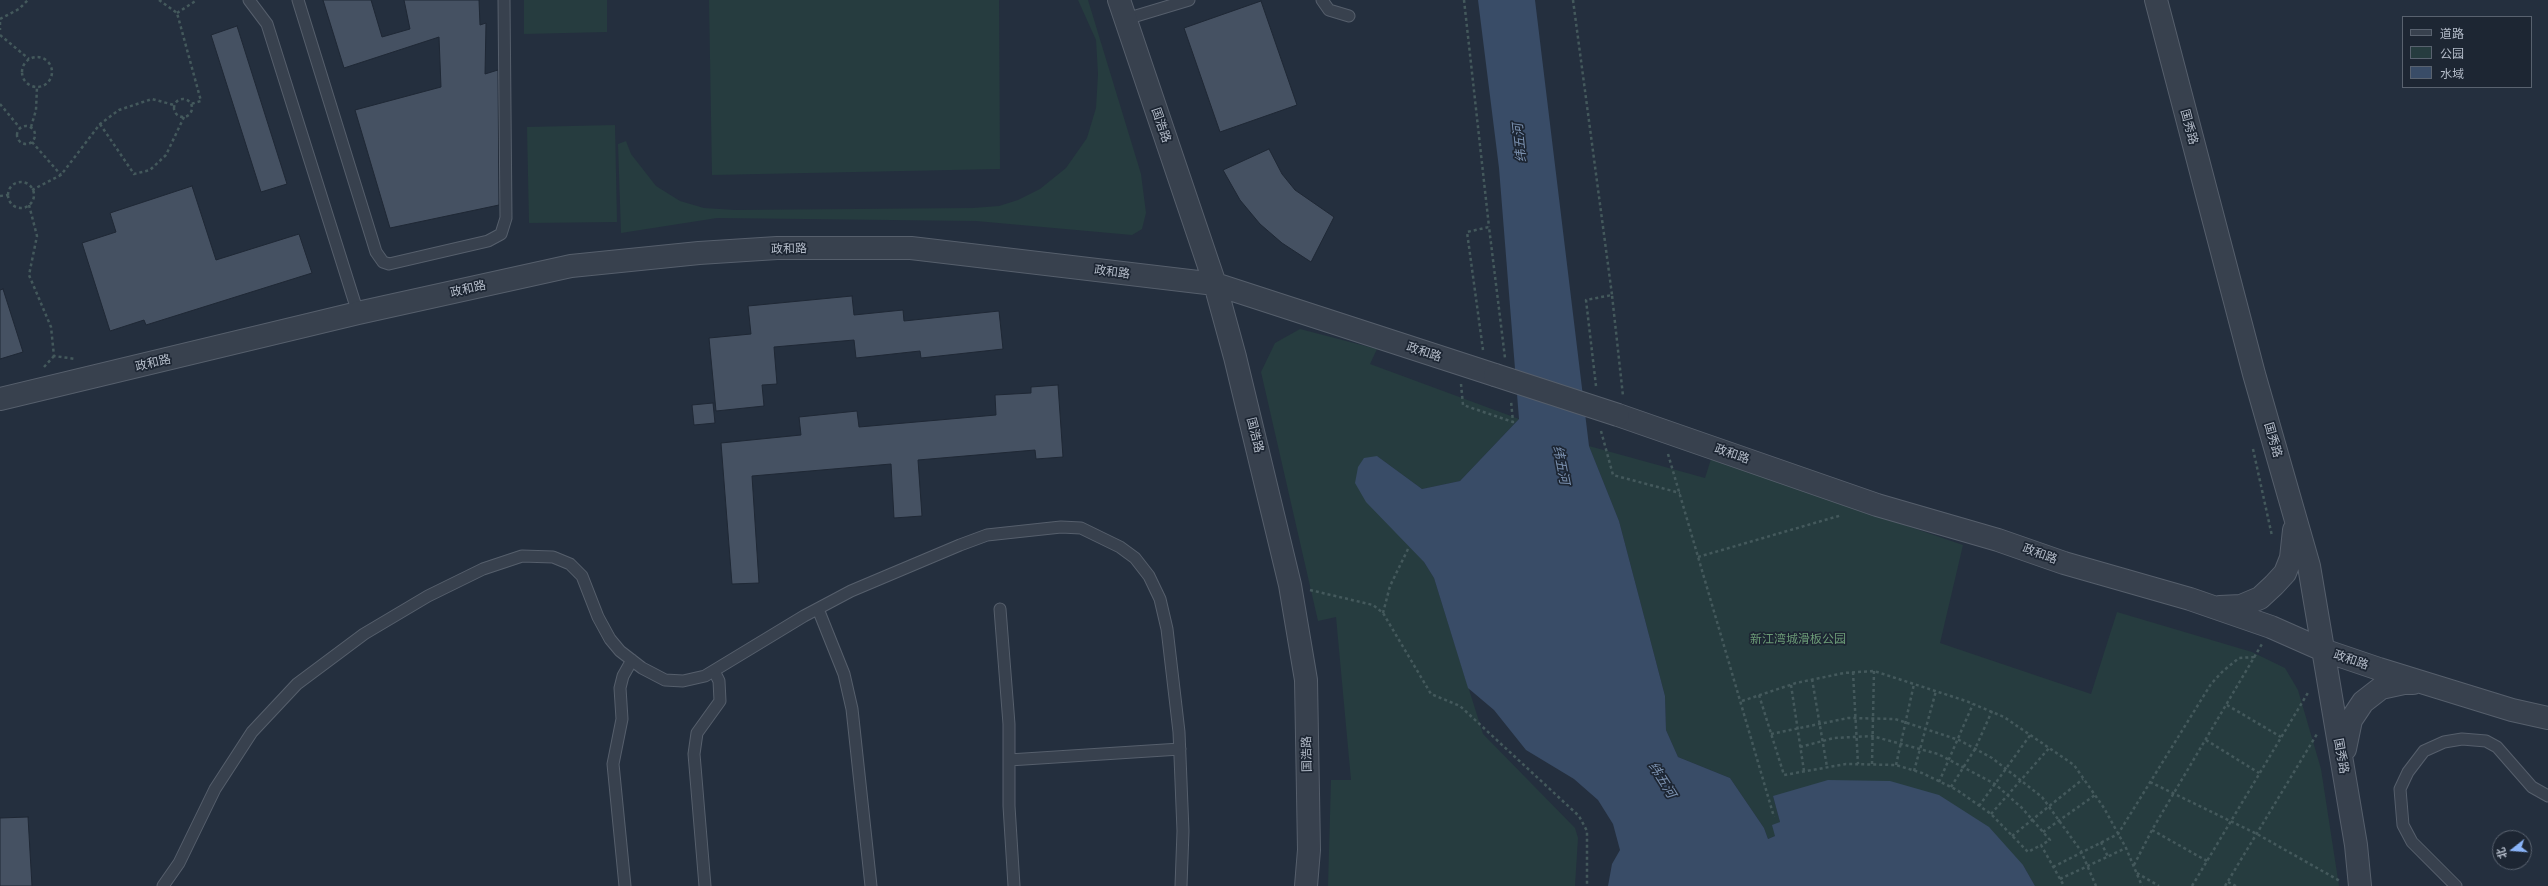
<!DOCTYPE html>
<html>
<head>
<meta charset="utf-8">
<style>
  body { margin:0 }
  #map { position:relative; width:2548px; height:886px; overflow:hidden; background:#242f3e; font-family:"Public Sans","Noto Sans SC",sans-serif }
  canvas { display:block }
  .legend { position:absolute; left:2402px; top:16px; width:130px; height:72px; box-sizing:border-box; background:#1d2633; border:1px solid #59626f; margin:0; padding:5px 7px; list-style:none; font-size:12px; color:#b4bcc9 }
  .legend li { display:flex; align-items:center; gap:8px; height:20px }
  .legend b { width:20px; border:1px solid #59626f }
  .north { position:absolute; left:2492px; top:830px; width:40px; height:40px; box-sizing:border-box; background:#1d2633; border:1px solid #59626f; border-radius:50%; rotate:253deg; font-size:11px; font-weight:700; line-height:16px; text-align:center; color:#b4bcc9 }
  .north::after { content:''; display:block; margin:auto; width:14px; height:18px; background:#8ab4f8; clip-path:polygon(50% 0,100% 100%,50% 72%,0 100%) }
</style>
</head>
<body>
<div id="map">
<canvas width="2548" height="886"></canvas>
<ul class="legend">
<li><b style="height:5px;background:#38414e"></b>道路</li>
<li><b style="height:11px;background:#263c3f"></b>公园</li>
<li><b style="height:11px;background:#394c67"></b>水域</li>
</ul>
<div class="north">北</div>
</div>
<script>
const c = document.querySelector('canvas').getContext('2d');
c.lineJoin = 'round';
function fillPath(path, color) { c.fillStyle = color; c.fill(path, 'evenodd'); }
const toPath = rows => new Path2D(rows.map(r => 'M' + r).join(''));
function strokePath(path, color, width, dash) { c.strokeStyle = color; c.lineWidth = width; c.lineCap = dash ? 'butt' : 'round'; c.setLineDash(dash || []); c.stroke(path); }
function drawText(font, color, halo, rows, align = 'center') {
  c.font = font + ' "Public Sans","Noto Sans SC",sans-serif'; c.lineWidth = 3.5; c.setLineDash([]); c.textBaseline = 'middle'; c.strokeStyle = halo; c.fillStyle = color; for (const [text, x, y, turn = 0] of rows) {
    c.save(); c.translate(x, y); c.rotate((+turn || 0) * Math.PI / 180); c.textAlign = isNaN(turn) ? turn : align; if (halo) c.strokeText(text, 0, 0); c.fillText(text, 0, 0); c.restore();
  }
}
const green = toPath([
  [524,0,607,0,607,32,524,34],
  [709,0,999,0,1000,169,712,175],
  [1078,0,1088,0,1141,174,1146,213,1142,229,1132,235,976,221,717,218,621,233,618,144,626,141,631,154,656,186,680,201,704,208,735,210,973,208,999,206,1018,200,1040,189,1066,168,1087,138,1096,108,1098,74,1096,40],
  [615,125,617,222,529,223,527,127],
  [1300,329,1377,349,1370,364,1519,419,1460,481,1422,489,1377,456,1424,562,1434,578,1483,734,1575,828,1578,838,1575,886,1328,886,1331,780,1351,780,1336,617,1318,621,1261,372,1275,343],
  [1589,446,1705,478,1711,459,1963,545,1940,643,2091,694,2117,612,2252,652,2285,668,2298,690,2321,769,2339,886,2035,886,2023,865,1773,796,1780,822,1775,836,1768,839,1764,828,1730,778,1678,757,1666,730,1665,696,1619,521]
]);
const water = toPath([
  [1478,0,1535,0,1589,446,1619,521,1665,696,1666,730,1678,757,1730,778,1764,828,1768,839,1775,836,1772,825,1780,822,1773,796,1828,780,1890,781,1939,795,1989,827,2023,865,2035,886,1608,886,1612,864,1620,850,1613,824,1598,800,1574,779,1526,750,1494,710,1468,688,1434,578,1424,562,1366,502,1355,483,1358,467,1364,458,1377,456,1422,489,1460,481,1519,419,1499,168]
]);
const building = toPath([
  [323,0,371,0,382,37,410,29,404,0,479,0,480,25,486,23,485,74,498,70,499,205,390,228,355,110,441,87,439,37,344,68,323,0],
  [1261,1,1297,105,1220,132,1184,28,1261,1],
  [237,26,287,184,261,192,211,35,237,26],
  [1269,149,1282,174,1295,190,1334,217,1311,262,1282,243,1260,224,1240,200,1223,170,1269,149],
  [192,186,216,260,299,234,312,273,146,325,144,320,110,331,82,243,116,232,110,213,192,186],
  [3,289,23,352,0,359,0,290,3,289],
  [852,296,854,315,903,310,904,321,999,311,1003,349,921,358,920,351,856,358,854,340,774,347,777,384,762,385,764,406,716,411,709,338,751,334,748,306,852,296],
  [1058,385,1063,457,1036,459,1035,450,918,460,922,516,894,518,891,464,752,476,759,583,732,584,721,443,801,435,799,417,857,411,859,427,996,415,995,395,1031,393,1031,387,1058,385],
  [713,403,715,423,694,425,692,405,713,403],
  [28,817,32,886,0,886,0,818,28,817]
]);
const path = toPath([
  [159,0,177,13,201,101,191,104],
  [1464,0,1489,227],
  [1573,0,1612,295],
  [177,13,197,0],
  [0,19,19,9,28,0],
  [0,22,0,30],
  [0,35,29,59],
  '22 72a15 15 0 1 1 30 0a15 15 0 1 1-30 0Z',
  '174 108a9 9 0 1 1 18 0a9 9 0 1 1-18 0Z',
  [0,104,20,128],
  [100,124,134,174,150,170,166,155,184,117],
  '17 135a9 9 0 1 1 18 0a9 9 0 1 1-18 0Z',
  [31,127,36,110,37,87],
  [32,142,61,175],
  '8 195a13 13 0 1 1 26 0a13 13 0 1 1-26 0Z',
  [32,190,61,175,100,124,119,110,152,99,174,105],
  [0,196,8,195],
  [29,205,37,236,29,275,51,327,54,356,76,359],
  [1483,350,1467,232,1489,227,1505,358],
  [44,367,54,356],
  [1461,384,1463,405,1513,422,1511,401],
  [1596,386,1586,300,1612,295,1623,396],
  [1601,431,1613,475,1680,493],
  [2253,449,2272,536],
  [1668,454,1774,817],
  [1698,557,1842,515],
  [1310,590,1373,605,1383,613,1431,694,1460,706,1579,816,1587,831,1587,886],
  [1383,613,1390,586,1408,549],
  [1853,672,1858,764],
  [1812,679,1827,767],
  [1791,685,1804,771],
  [1759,695,1784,775,1846,764,1896,765,1922,773,1957,790,1991,814,2028,852,2041,845,2064,886],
  [1742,701,1796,683,1844,673,1874,671,1966,701,2004,717,2074,765,2104,808,2126,848,2142,886],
  [2227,705,2281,737],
  [1771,734,1848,718,1895,719,1959,740,1992,758,2042,797,2081,851,2096,886],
  [2206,740,2259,773],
  [1800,747,1834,738,1872,736,1938,754,1995,784,2022,808,2050,840,2041,845],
  [1872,764,1874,671],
  [1896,765,1914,684],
  [1914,771,1936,691],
  [1939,782,1973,704],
  [2150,782,2257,834,2340,881],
  [1951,787,1975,749,1992,711],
  [1979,806,2031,734],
  [1991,814,2050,747],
  [2152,830,2207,861],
  [2043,832,2095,795],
  [2012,836,2083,779],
  [2101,842,2108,857],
  [2134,865,2152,830,2262,644],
  [2053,867,2118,834,2211,684,2223,671,2239,658,2255,657],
  [2137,873,2159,886],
  [2060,879,2126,848],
  [2228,882,2236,886],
  [2192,886,2309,691],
  [2225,886,2317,734]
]);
const lane = toPath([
  [249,0,267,24,358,313],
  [298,0,376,252,383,262,389,264,488,241,501,234,506,218,504,0],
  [1322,0,1329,10,1349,16],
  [1126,19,1189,0],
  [818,609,844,674,852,709,871,886],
  [1000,609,1009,724,1009,806,1014,886],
  [1009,760,1180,749],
  [163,886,179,863,215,789,252,732,297,684,364,634,428,596,483,569,522,556,553,557,570,564,582,576,598,617,610,639,620,651,642,668,665,680,683,681,705,676,804,616,851,591,960,545,987,535,1061,527,1081,528,1120,547,1135,558,1149,576,1160,599,1167,629,1179,732,1183,831,1181,886],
  [625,886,613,764,622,719,620,688,623,676,632,660],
  [705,886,694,754,697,733,720,701,719,681,714,671],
  [2456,886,2412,842,2403,825,2400,789,2408,772,2424,751,2444,742,2462,739,2486,741,2497,747,2532,787,2548,796]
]);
const street = toPath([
  [1119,0,1215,284,1235,357,1290,585,1306,680,1309,850,1306,886],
  [2156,0,2254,374,2309,566,2356,845,2360,886],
  [0,399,358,313,571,266,699,253,777,248,911,248,1215,284,1495,375],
  [1618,415,1877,505,1998,540,2064,563,2190,599,2271,627,2323,650,2379,669,2512,710,2548,718],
  [2220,607,2241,606,2260,598,2274,585,2285,573,2291,558,2294,530],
  [2345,749,2351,720,2363,702,2381,688,2404,683,2413,683]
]);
const streetBridge = toPath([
  [1495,375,1618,415]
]);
const streetNames = [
  ["国浩路",1161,125,71],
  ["国秀路",2189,127,75],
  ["政和路",789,249,-1],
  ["政和路",1112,272,7],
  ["政和路",468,289,-13],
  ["政和路",1424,352,18],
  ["政和路",153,363,-13],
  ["国浩路",1255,435,76],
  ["国秀路",2273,440,74],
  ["政和路",1732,454,19],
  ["政和路",2040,554,20],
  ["政和路",2351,660,19],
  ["国浩路",1307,754,-91],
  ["国秀路",2341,756,80]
];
const parkNames = [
  ["新江湾城滑板公园",1798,639]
];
const waterNames = [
  ["纬五河",1520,143,-96],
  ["纬五河",1561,465,79],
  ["纬五河",1662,780,58]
];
fillPath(green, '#263c3f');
fillPath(water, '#394c67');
fillPath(building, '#455162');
strokePath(building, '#1f2835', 1);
strokePath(lane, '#565f6c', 13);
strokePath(street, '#565f6c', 24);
strokePath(path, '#44595c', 2.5, [3, 3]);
strokePath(lane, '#38414e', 11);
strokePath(street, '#38414e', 22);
strokePath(streetBridge, '#565f6c', 24, []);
strokePath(streetBridge, '#38414e', 22);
drawText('12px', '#b4bcc9', '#1d2633', streetNames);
drawText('12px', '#6b9a76', '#1d2633', parkNames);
drawText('italic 13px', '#7c92b1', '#1d2633', waterNames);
</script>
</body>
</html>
